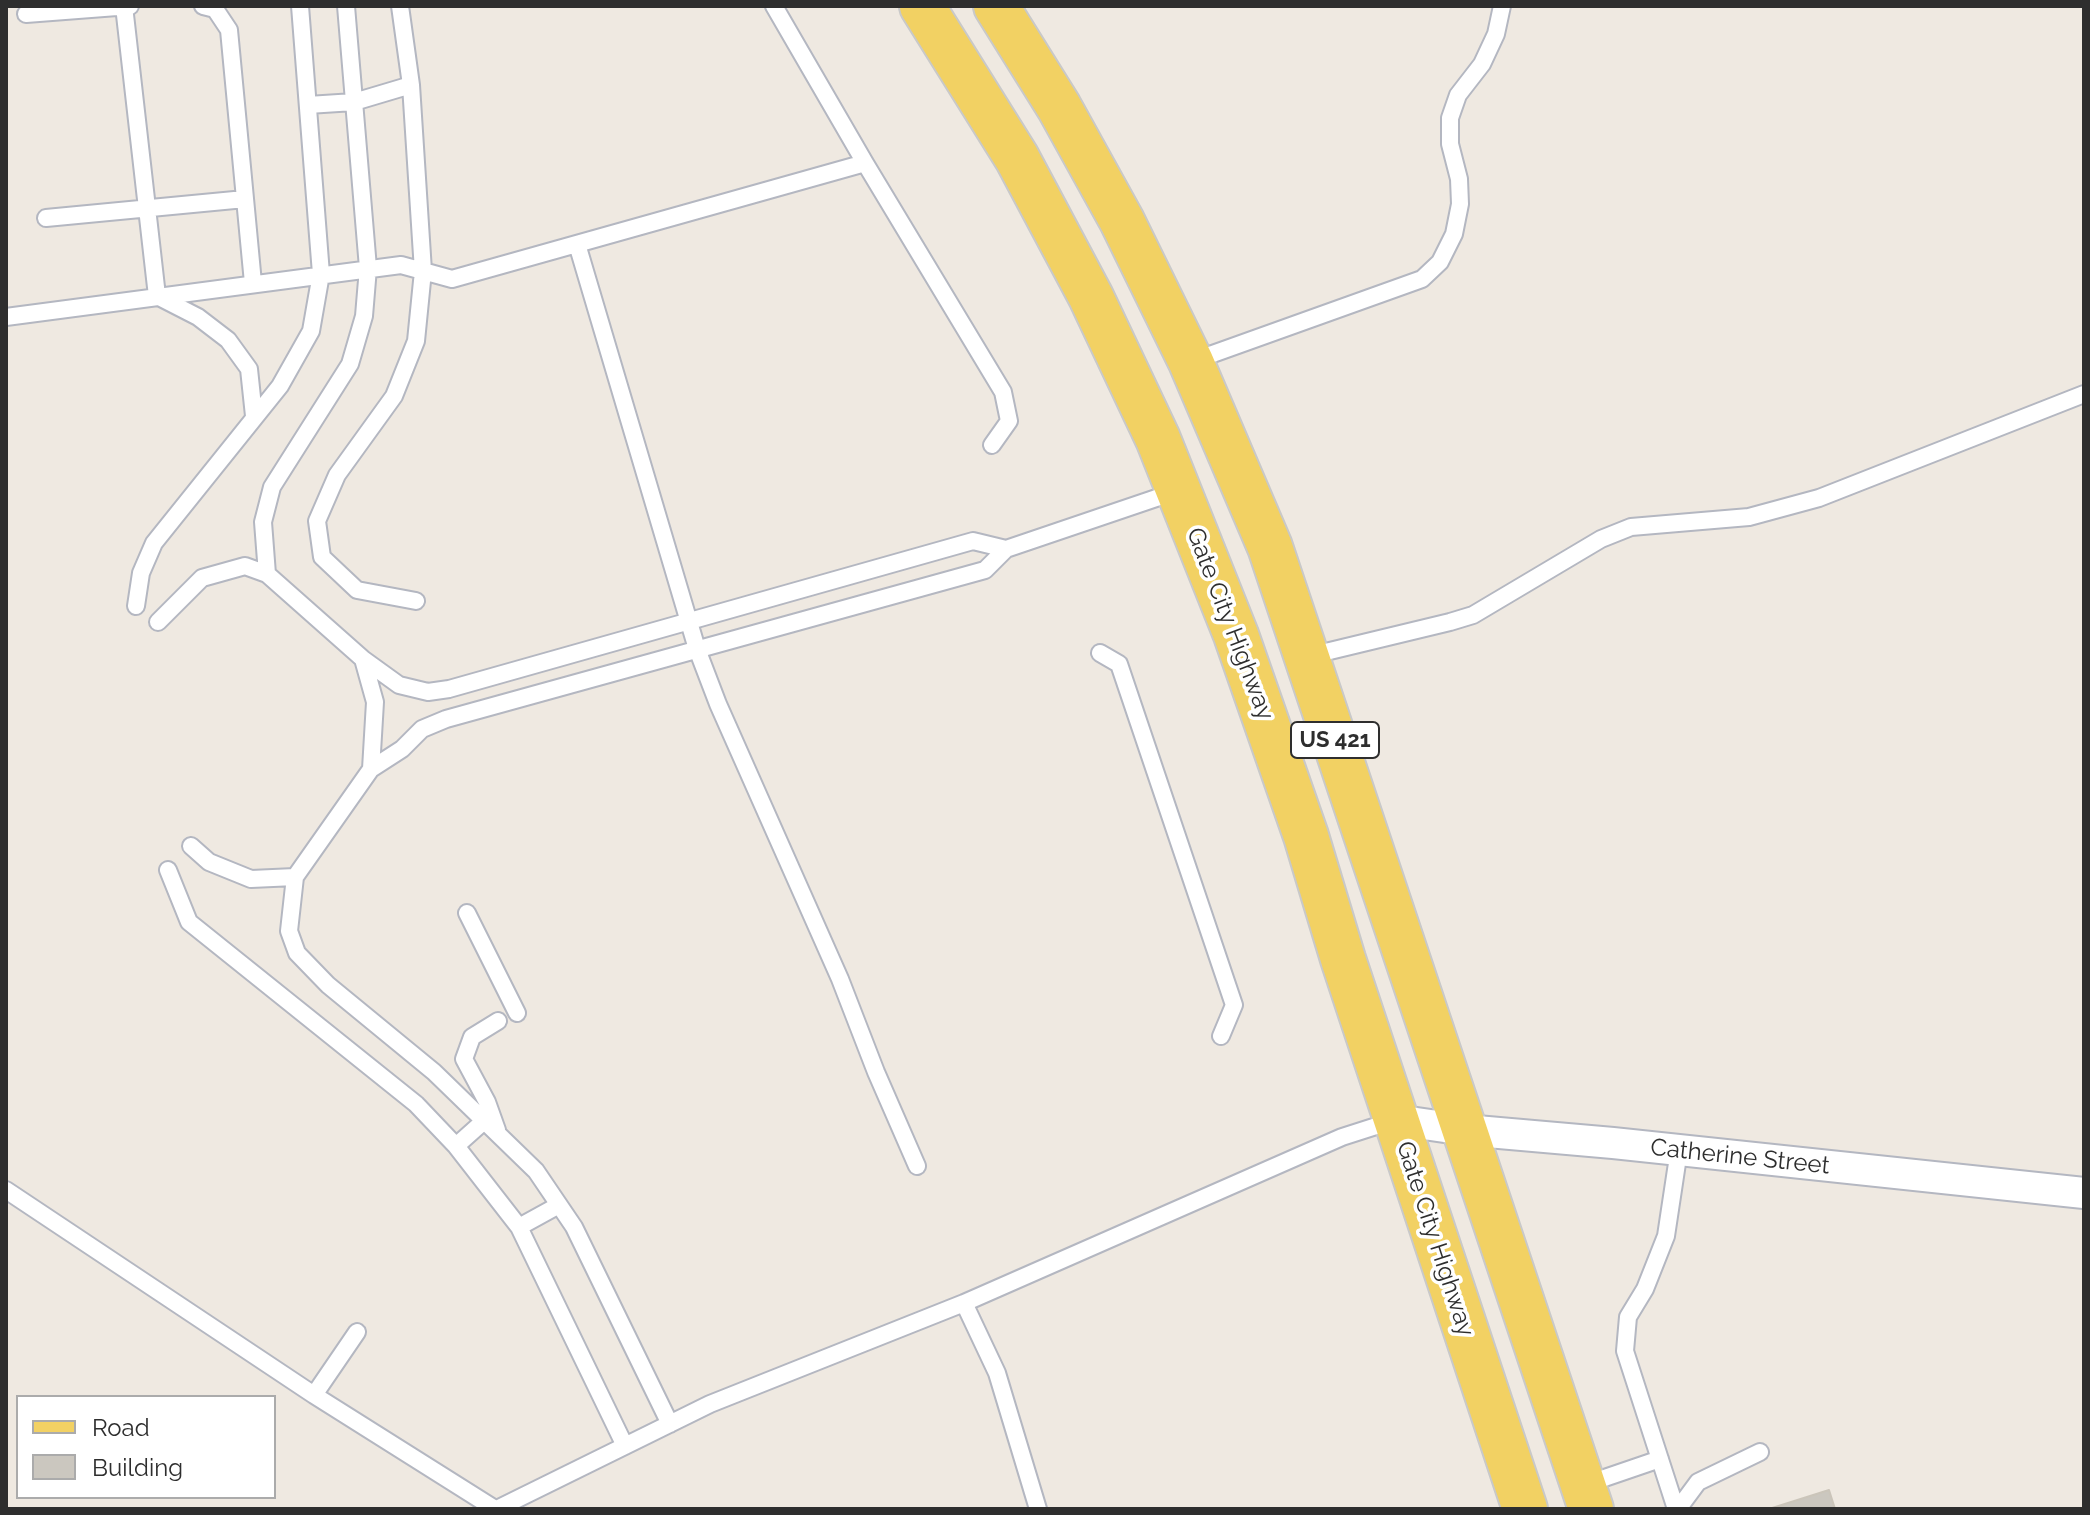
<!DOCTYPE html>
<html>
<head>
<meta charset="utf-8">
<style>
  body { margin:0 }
  #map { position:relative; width:2090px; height:1515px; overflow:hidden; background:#efe9e1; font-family:Raleway,sans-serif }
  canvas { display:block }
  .frame { position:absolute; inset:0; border:8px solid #2e2e2e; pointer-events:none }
  .legend { position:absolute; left:16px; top:1395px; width:260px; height:104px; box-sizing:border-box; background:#fff; border:2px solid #ababab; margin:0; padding:10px 14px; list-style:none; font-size:24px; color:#2e2e2e }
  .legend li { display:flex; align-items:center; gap:16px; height:40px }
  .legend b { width:40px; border:2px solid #ababab }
</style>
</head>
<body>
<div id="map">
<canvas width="2090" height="1515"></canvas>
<div class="frame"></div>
<ul class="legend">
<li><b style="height:10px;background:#f2d163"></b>Road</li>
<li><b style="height:22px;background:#cbc7bf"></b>Building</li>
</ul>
</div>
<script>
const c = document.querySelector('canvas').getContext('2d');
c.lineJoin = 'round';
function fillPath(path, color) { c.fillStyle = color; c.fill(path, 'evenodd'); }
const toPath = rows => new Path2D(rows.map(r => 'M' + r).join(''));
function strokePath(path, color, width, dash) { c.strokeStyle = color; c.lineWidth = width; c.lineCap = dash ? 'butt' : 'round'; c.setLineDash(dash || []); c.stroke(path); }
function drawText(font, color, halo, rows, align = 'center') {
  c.font = font + ' Raleway,sans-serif'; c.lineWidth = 7; c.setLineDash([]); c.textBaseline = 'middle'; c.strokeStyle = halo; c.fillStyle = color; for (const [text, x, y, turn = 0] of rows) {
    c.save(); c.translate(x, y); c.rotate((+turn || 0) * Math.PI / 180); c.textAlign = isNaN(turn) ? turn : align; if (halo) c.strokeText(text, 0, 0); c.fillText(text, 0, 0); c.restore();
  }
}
const building = toPath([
  [1829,1490,1835,1509,1769,1509,1829,1490]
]);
const service = toPath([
  [124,6,157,296,198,317,228,340,249,369,254,416],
  [203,6,215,9,229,30,253,283],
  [346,6,368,268,364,316,350,364,272,487,263,522,267,574,363,659,399,685,428,692,449,689,973,541,1006,549],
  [400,6,411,85,423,271,416,341,394,396,337,475,317,521,322,557,357,590,416,601],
  [774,6,865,163,1003,392,1009,421,992,445],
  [26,14,130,6],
  [308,105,354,102,411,85],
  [46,218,245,199],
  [577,244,697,649,718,704,840,979,876,1072,917,1166],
  [6,317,401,265,452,279,865,163],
  [1193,361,1422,279,1440,262,1454,234,1460,204,1459,179,1450,144,1450,118,1458,95,1482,64,1496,34,1502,6],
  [136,606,141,573,154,543,280,386,311,331,321,274,300,6],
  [158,622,202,578,245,566,267,574],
  [1100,653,1119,664,1234,1005,1221,1036],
  [1309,656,1450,622,1473,615,1601,539,1631,527,1749,517,1819,498,2084,394],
  [363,659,375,702,371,769,295,877,289,931,297,953,328,985,434,1072,536,1171,574,1227,670,1424],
  [371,769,402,749,422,729,446,719,985,570,1006,549,1177,491],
  [191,846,209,862,251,879,295,877],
  [168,870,189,922,416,1104,456,1146,519,1227,625,1446],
  [467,913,517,1013],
  [497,1130,487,1102,464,1059,472,1037,498,1021],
  [456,1146,484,1121],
  [6,1190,314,1395,495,1509],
  [519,1227,559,1205],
  [964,1303,997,1373,1038,1509],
  [314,1395,357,1332],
  [1584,1485,1660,1459],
  [497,1509,710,1404,964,1303,1342,1137,1395,1120],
  [1676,1509,1625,1351,1628,1317,1645,1289,1666,1236,1679,1150],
  [1678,1509,1698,1482,1760,1452]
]);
const minor = toPath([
  [1396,1120,1465,1130,1613,1143,2084,1193]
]);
const primary = toPath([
  [922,6,1017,158,1091,297,1158,439,1236,635,1306,836,1343,959,1525,1509],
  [996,6,1059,107,1122,221,1191,362,1270,547,1591,1509]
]);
const shields = [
  [1335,740,88]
];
const shieldNames = [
  ["US 421",1335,740]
];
const streetNames = [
  ["Gate City Highway",1230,624,69],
  ["Catherine Street",1740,1157,6],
  ["Gate City Highway",1435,1239,72]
];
fillPath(building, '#cbc7bf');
strokePath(building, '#cbc5ba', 2);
strokePath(service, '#b4b7c1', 20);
strokePath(minor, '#b4b7c1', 34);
strokePath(primary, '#c9c9c9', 48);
strokePath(service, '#fff', 16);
strokePath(minor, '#fff', 30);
strokePath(primary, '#f2d163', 44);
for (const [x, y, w] of shields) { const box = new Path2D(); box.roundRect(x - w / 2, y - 18, w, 36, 6); c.fillStyle = '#fff'; c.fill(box); strokePath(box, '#2e2e2e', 2); }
drawText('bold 22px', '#2e2e2e', null, shieldNames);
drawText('24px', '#2e2e2e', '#fff', streetNames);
</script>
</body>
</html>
